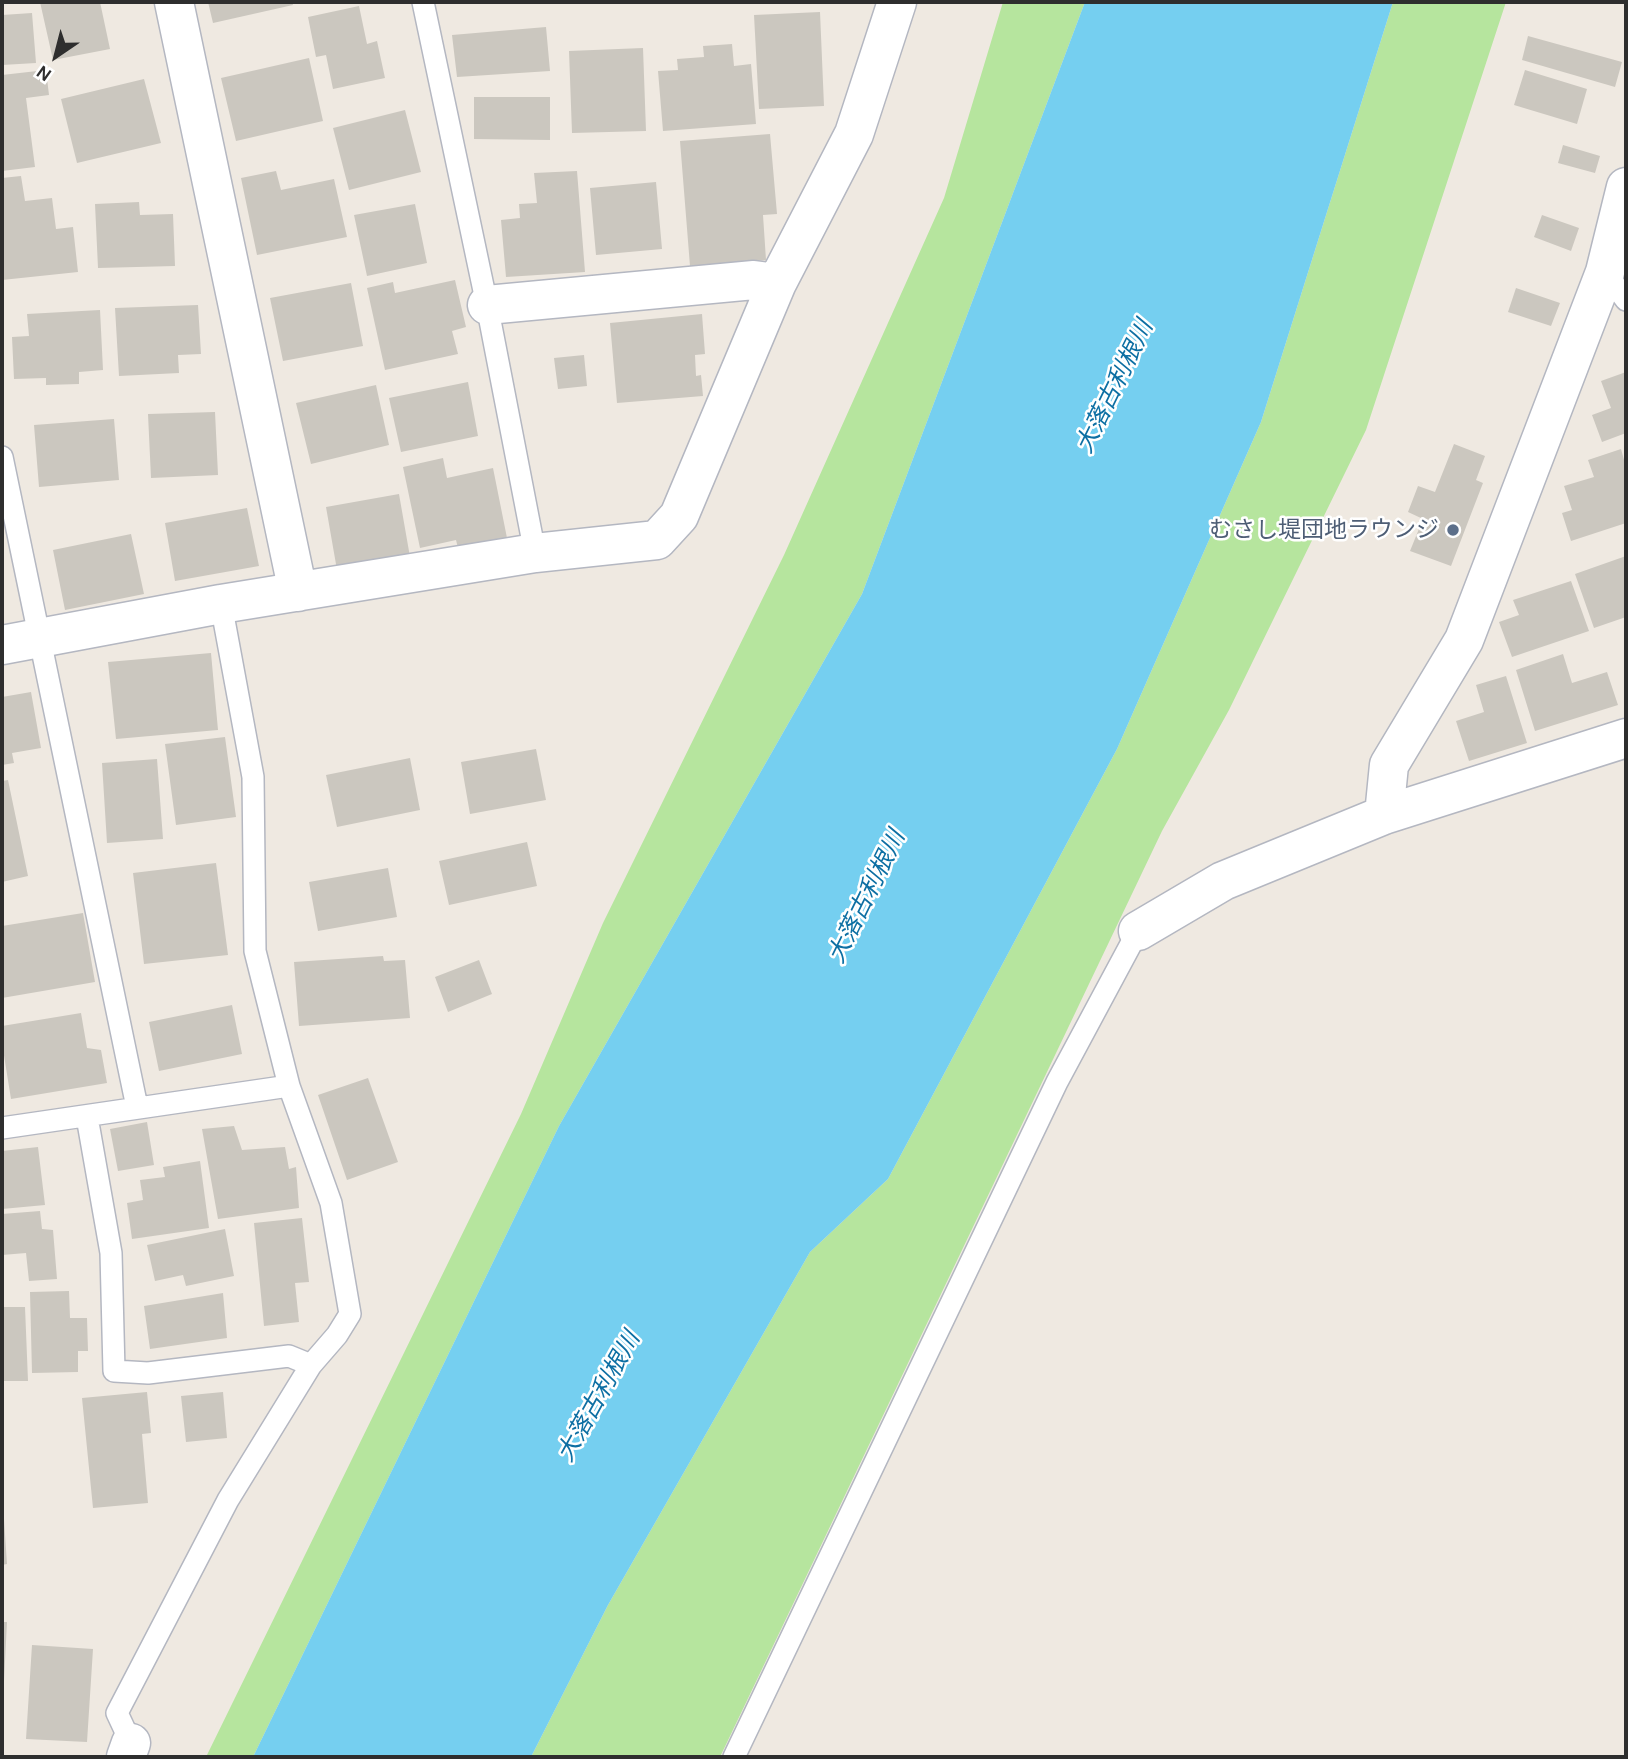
<!DOCTYPE html>
<html>
<head>
<meta charset="utf-8">
<style>
  body { margin:0 }
  #map { position:relative; width:1628px; height:1759px; overflow:hidden; background:#efe9e1; font-family:Karla,sans-serif }
  canvas { display:block }
  .frame { position:absolute; inset:0; border:4px solid #2e2e2e; pointer-events:none }
  .north { position:absolute; left:21px; top:21px; width:70px; height:70px; -webkit-text-stroke:5px #fff; paint-order:stroke; rotate:215deg; font-size:19px; font-weight:700; line-height:28px; text-align:center; color:#2e2e2e }
  .north::after { content:''; display:block; margin:auto; width:24px; height:32px; background:#2e2e2e; clip-path:polygon(50% 0,100% 100%,50% 72%,0 100%) }
</style>
</head>
<body>
<div id="map">
<canvas width="1628" height="1759"></canvas>
<div class="frame"></div>
<div class="north">N</div>
</div>
<script>
const c = document.querySelector('canvas').getContext('2d');
c.lineJoin = 'round';
function fillPath(path, color) { c.fillStyle = color; c.fill(path, 'evenodd'); }
const toPath = rows => new Path2D(rows.map(r => 'M' + r).join(''));
function strokePath(path, color, width, dash) { c.strokeStyle = color; c.lineWidth = width; c.lineCap = dash ? 'butt' : 'round'; c.setLineDash(dash || []); c.stroke(path); }
function drawText(font, color, halo, rows, align = 'center') {
  c.font = font + ' Karla,"Noto Sans JP",sans-serif'; c.lineWidth = 5; c.setLineDash([]); c.textBaseline = 'middle'; c.strokeStyle = halo; c.fillStyle = color; for (const [text, x, y, turn = 0] of rows) {
    c.save(); c.translate(x, y); c.rotate((+turn || 0) * Math.PI / 180); c.textAlign = isNaN(turn) ? turn : align; if (halo) c.strokeText(text, 0, 0); c.fillText(text, 0, 0); c.restore();
  }
}
const green = toPath([
  [1003,2,1085,2,862,594,559,1126,253,1757,206,1757,521,1114,603,923,784,555,944,198],
  [1393,2,1506,2,1366,430,1229,710,1162,831,720,1757,531,1757,608,1605,810,1252,888,1179,1117,749,1261,422]
]);
const water = toPath([
  [1085,2,1393,2,1261,422,1117,749,888,1179,810,1252,608,1605,531,1757,253,1757,559,1126,862,594]
]);
const building = toPath([
  [40,2,100,2,110,49,53,60],
  [208,2,292,2,293,5,213,23],
  [359,6,367,44,377,41,385,78,333,89,326,55,316,57,308,17],
  [820,12,824,106,759,109,754,15],
  [32,13,36,63,2,65,2,15],
  [546,27,550,71,457,77,452,35],
  [1528,36,1622,62,1615,87,1522,60],
  [732,44,734,66,751,64,756,124,663,131,658,71,678,70,677,59,704,57,703,46],
  [643,48,646,131,572,133,569,51],
  [309,58,323,121,236,141,221,78],
  [46,70,49,95,26,98,35,167,2,171,2,75],
  [1525,70,1587,89,1577,124,1514,105],
  [144,79,161,143,77,163,61,99],
  [474,97,550,97,550,140,474,139],
  [405,110,421,172,349,190,333,128],
  [770,134,777,214,763,215,766,260,690,266,680,141],
  [1563,145,1600,156,1595,173,1558,163],
  [276,171,281,190,334,179,347,237,257,255,241,178],
  [577,171,585,272,506,277,501,220,520,218,519,204,537,203,534,173],
  [21,176,25,201,52,198,56,229,73,227,78,272,2,280,2,178],
  [656,182,662,249,596,255,590,188],
  [139,202,140,215,173,214,175,266,98,268,95,204],
  [415,204,427,263,367,276,354,215],
  [1542,215,1579,228,1571,251,1534,237],
  [455,280,466,327,452,331,458,354,385,370,367,288,393,282,395,293],
  [351,283,363,346,283,361,270,298],
  [1516,288,1560,303,1551,326,1508,312],
  [198,305,201,354,178,355,179,373,119,376,115,308],
  [100,310,103,370,79,372,79,384,46,385,46,378,14,379,12,337,29,336,27,314],
  [702,314,705,354,695,355,696,376,701,375,703,396,617,403,610,323],
  [584,355,587,386,558,389,554,358],
  [1626,372,1626,433,1602,442,1592,415,1611,408,1601,381],
  [468,382,478,436,401,452,389,398],
  [376,385,389,445,311,464,296,403],
  [215,412,218,475,151,478,148,414],
  [114,419,119,480,39,487,34,425],
  [1454,444,1485,456,1476,480,1483,483,1451,566,1410,551,1423,519,1408,512,1418,486,1435,492],
  [1621,449,1626,467,1626,523,1571,541,1562,513,1572,510,1564,486,1594,477,1588,460],
  [443,458,447,478,493,468,507,538,458,548,456,540,420,548,403,467],
  [399,494,410,557,337,570,326,507],
  [247,508,259,566,175,581,165,523],
  [131,534,144,594,65,610,53,550],
  [1626,556,1626,617,1594,628,1575,574],
  [1571,581,1589,631,1512,657,1499,622,1519,615,1513,600],
  [211,653,218,730,116,739,108,662],
  [1563,654,1572,683,1607,672,1618,705,1535,731,1516,670],
  [1506,676,1527,743,1469,761,1456,721,1484,712,1476,685],
  [31,692,41,748,12,753,14,763,2,765,2,697],
  [225,737,236,817,176,825,165,744],
  [536,749,546,800,470,814,461,762],
  [410,758,420,810,337,827,326,775],
  [157,759,163,839,107,843,102,763],
  [8,780,28,876,2,882,2,781],
  [527,842,537,886,449,905,439,861],
  [216,863,228,955,144,964,133,873],
  [388,868,397,917,318,931,309,882],
  [83,913,95,982,2,998,2,926],
  [383,956,384,961,405,960,410,1018,299,1026,294,962],
  [479,960,492,994,448,1012,435,977],
  [232,1005,242,1054,159,1071,149,1022],
  [81,1013,87,1048,101,1050,107,1083,11,1099,2,1043,2,1026],
  [368,1078,398,1162,347,1180,318,1095],
  [147,1122,154,1165,118,1171,110,1129],
  [234,1126,242,1150,285,1147,289,1169,296,1167,299,1208,218,1219,202,1129],
  [38,1147,45,1205,2,1209,2,1151],
  [200,1161,209,1228,132,1239,127,1203,143,1200,140,1180,165,1177,163,1167],
  [40,1211,42,1229,53,1230,57,1279,29,1281,26,1253,2,1255,2,1214],
  [302,1218,309,1282,295,1283,299,1322,264,1326,254,1223],
  [225,1229,234,1276,186,1286,183,1275,155,1281,147,1245],
  [69,1291,70,1318,87,1318,88,1351,78,1351,78,1372,32,1373,30,1292],
  [223,1293,227,1338,150,1349,144,1306],
  [2,1307,25,1307,28,1381,2,1381],
  [147,1392,151,1433,142,1434,148,1503,93,1508,82,1398],
  [223,1392,227,1438,186,1442,181,1396],
  [2,1519,4,1519,7,1564,2,1565],
  [2,1622,7,1622,4,1681,2,1681],
  [32,1645,93,1649,87,1742,26,1739]
]);
const lane = toPath([
  [423,2,487,305,535,553],
  [1605,272,1626,300],
  [2,457,137,1107],
  [87,1117,111,1253,114,1371,148,1373,289,1356,311,1365],
  [2,1128,289,1086],
  [131,1743,117,1713,228,1500,311,1365,337,1335,350,1314,331,1203,289,1086,255,951,253,777,221,604],
  [734,1757,1057,1082,1138,931]
]);
const street = toPath([
  [174,2,298,592],
  [487,305,754,280,777,283],
  [2,645,221,604,535,553,657,540,679,516,777,283,854,134,897,2],
  [1384,815,1389,765,1464,640,1605,272,1626,187],
  [1138,931,1223,881,1384,815,1626,738],
  [126,1757,131,1743]
]);
const markers = [
  [1453,530,7,"#5c6f8a"]
];
const serviceNames = [
  ["むさし堤団地ラウンジ",1439,530]
];
const waterNames = [
  ["大落古利根川",1115,387,-64],
  ["大落古利根川",867,897,-64],
  ["大落古利根川",599,1397,-61]
];
fillPath(green, '#b6e59e');
fillPath(water, '#75cff0');
fillPath(building, '#cbc7bf');
strokePath(lane, '#b4b7c1', 24);
strokePath(street, '#b4b7c1', 41);
strokePath(lane, '#fff', 21);
strokePath(street, '#fff', 38);
for (const [x, y, r, color] of markers) { const dot = new Path2D(); dot.arc(x, y, r, 0, 2 * Math.PI); c.fillStyle = color; c.fill(dot); strokePath(dot, '#fff', 2.5); }
drawText('23px', '#4e5e75', '#fff', serviceNames, 'right');
drawText('italic 24px', '#0d6fa3', '#fff', waterNames);
</script>
</body>
</html>
